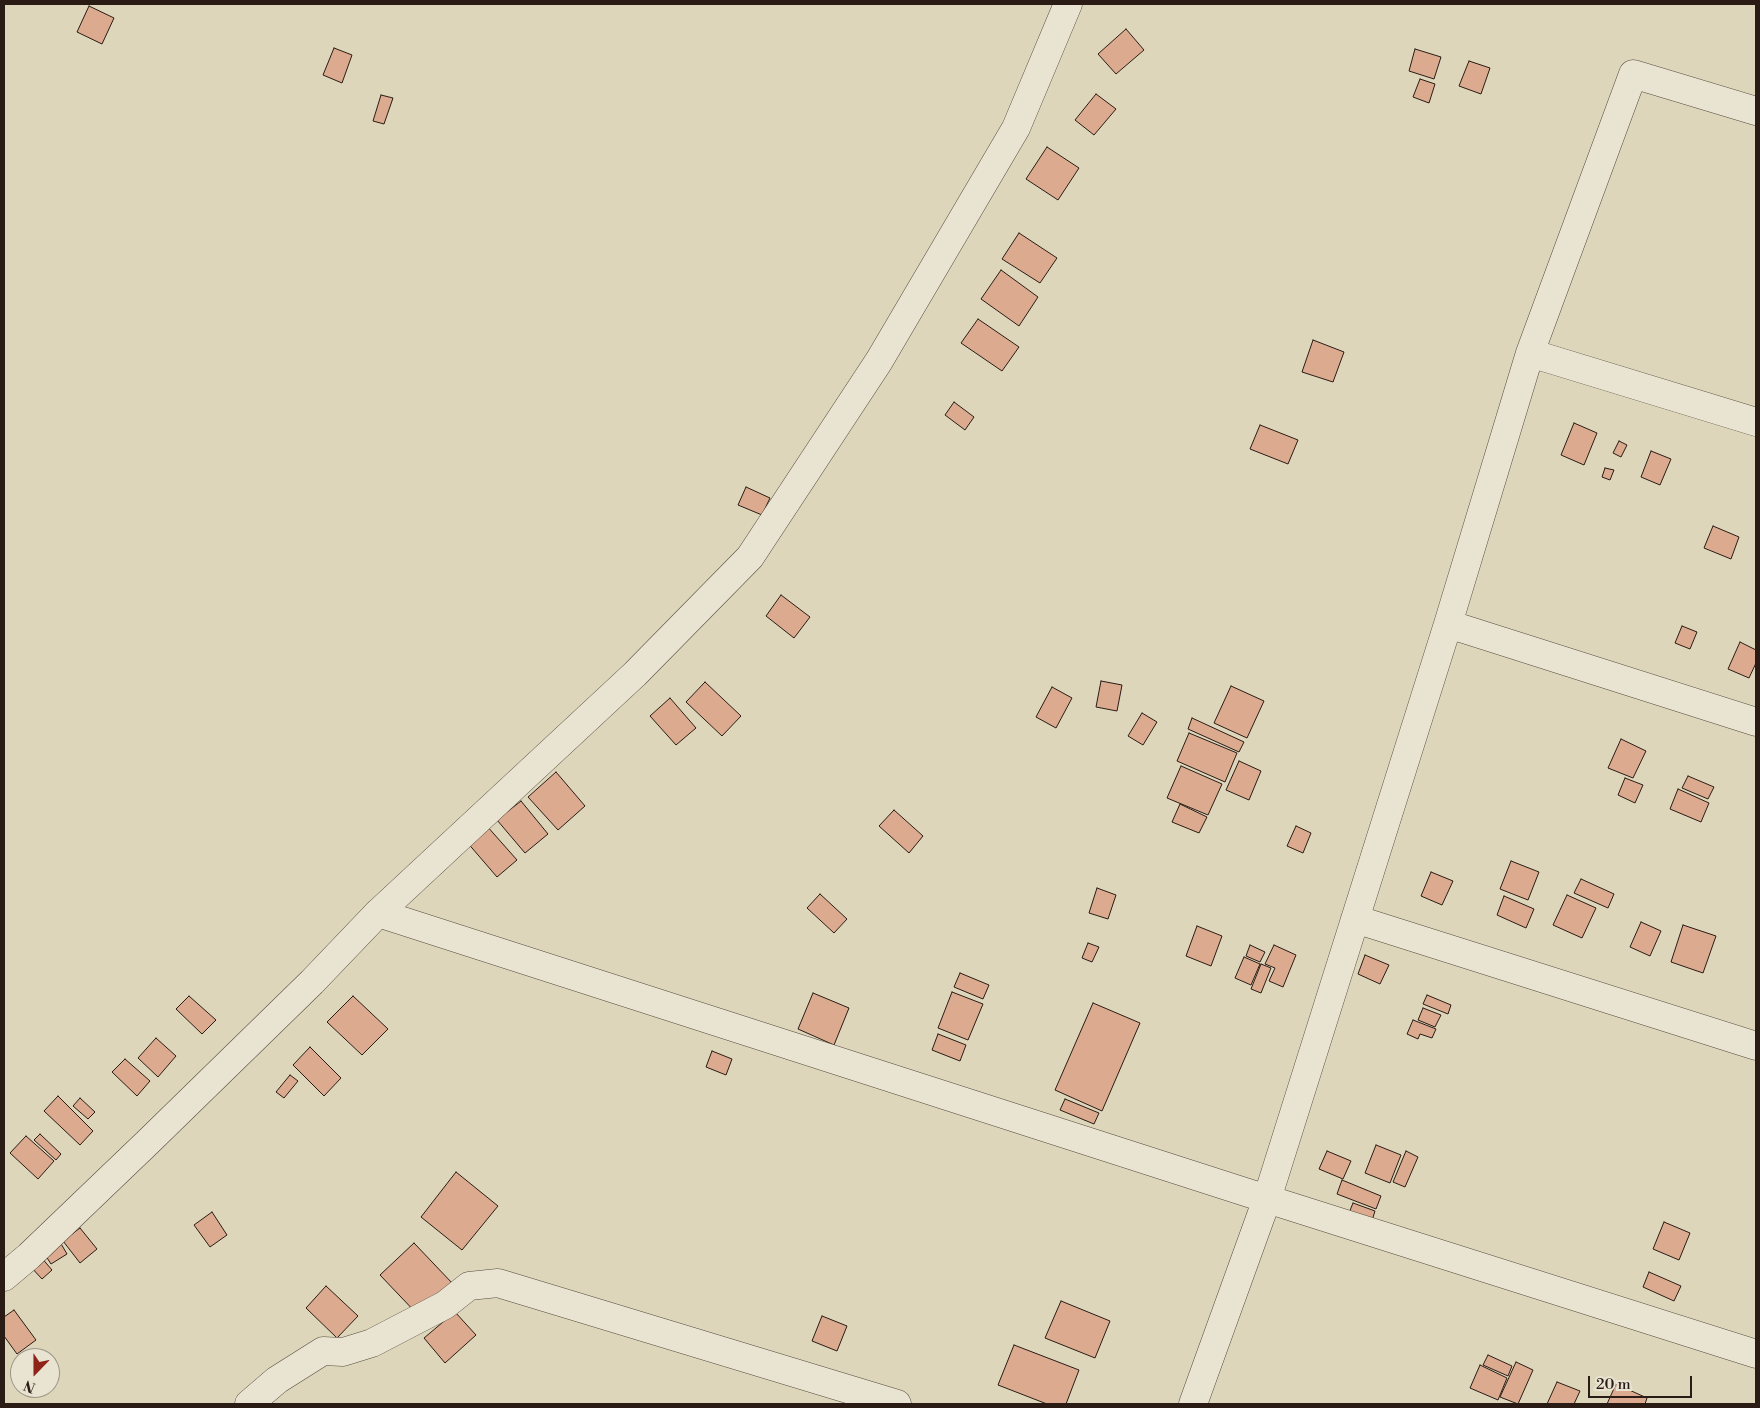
<!DOCTYPE html>
<html>
<head>
<meta charset="utf-8">
<style>
  body { margin:0 }
  #map { position:relative; width:1760px; height:1408px; overflow:hidden; background:#ddd6ba; font-family:"Libre Bodoni",serif }
  canvas { display:block }
  .frame { position:absolute; inset:0; border:5px solid #2a1c15; pointer-events:none }
  .north { position:absolute; left:10px; top:1348px; width:50px; height:50px; box-sizing:border-box; background:#e9e4d2; border:1px solid #9d9486; border-radius:50%; rotate:202deg; font-size:14px; font-weight:700; line-height:20px; text-align:center; color:#2a1c15 }
  .north::after { content:''; display:block; margin:auto; width:18px; height:22px; background:#8f2418; clip-path:polygon(50% 0,100% 100%,50% 72%,0 100%) }
  .scale { position:absolute; left:1588px; top:1376px; width:104px; height:22px; box-sizing:border-box; border:2px solid #2a1c15; border-top:0; padding-left:6px; font-size:15px; line-height:18px; white-space:nowrap; color:#2a1c15; -webkit-text-stroke:4px #e9e4d2; paint-order:stroke }
</style>
</head>
<body>
<div id="map">
<canvas width="1760" height="1408"></canvas>
<div class="frame"></div>
<div class="north">N</div>
<div class="scale">20 m</div>
</div>
<script>
const c = document.querySelector('canvas').getContext('2d');
c.lineJoin = 'round';
function fillPath(path, color) { c.fillStyle = color; c.fill(path, 'evenodd'); }
const toPath = rows => new Path2D(rows.map(r => 'M' + r).join(''));
function strokePath(path, color, width, dash) { c.strokeStyle = color; c.lineWidth = width; c.lineCap = dash ? 'butt' : 'round'; c.setLineDash(dash || []); c.stroke(path); }
const building = toPath([
  [89,6,114,18,102,44,77,32,89,6],
  [1126,29,1144,50,1116,74,1098,54,1126,29],
  [334,48,352,55,342,83,323,75,334,48],
  [1415,49,1441,57,1434,79,1409,71,1415,49],
  [1469,61,1490,68,1481,94,1459,86,1469,61],
  [1420,79,1435,84,1429,103,1413,97,1420,79],
  [1096,94,1116,109,1094,135,1075,120,1096,94],
  [381,95,393,98,384,124,373,121,381,95],
  [1047,147,1079,168,1058,200,1026,179,1047,147],
  [1019,233,1057,258,1040,283,1002,259,1019,233],
  [1001,270,1038,297,1019,326,981,299,1001,270],
  [978,319,1019,347,1002,371,961,343,978,319],
  [1313,340,1344,352,1333,382,1302,372,1313,340],
  [954,402,974,417,965,430,945,415,954,402],
  [1574,423,1597,433,1584,465,1561,455,1574,423],
  [1260,425,1298,440,1288,464,1250,449,1260,425],
  [1619,441,1627,445,1621,457,1613,453,1619,441],
  [1651,451,1671,459,1660,485,1641,477,1651,451],
  [1605,468,1614,470,1610,480,1602,477,1605,468],
  [746,487,770,498,762,515,738,505,746,487],
  [1713,526,1739,537,1731,559,1704,548,1713,526],
  [781,595,810,617,794,638,766,616,781,595],
  [1682,626,1697,632,1690,649,1675,643,1682,626],
  [1740,642,1756,650,1756,663,1749,678,1728,669,1740,642],
  [1101,681,1122,685,1117,711,1096,707,1101,681],
  [705,682,741,716,722,736,686,702,705,682],
  [1231,686,1264,701,1247,738,1214,723,1231,686],
  [1052,687,1072,698,1056,728,1036,717,1052,687],
  [670,698,696,728,676,745,650,716,670,698],
  [1142,713,1157,722,1143,745,1128,736,1142,713],
  [1192,718,1244,742,1239,752,1188,729,1192,718],
  [1189,733,1237,753,1225,782,1177,761,1189,733],
  [1621,739,1646,751,1633,778,1608,768,1621,739],
  [1239,761,1261,771,1249,800,1226,790,1239,761],
  [1181,766,1222,784,1208,815,1167,798,1181,766],
  [556,772,585,806,558,830,528,797,556,772],
  [1688,776,1714,787,1708,799,1682,788,1688,776],
  [1625,778,1643,785,1635,803,1618,795,1625,778],
  [1678,789,1709,803,1701,822,1670,809,1678,789],
  [521,801,548,834,525,853,497,820,521,801],
  [1180,804,1207,817,1199,833,1172,822,1180,804],
  [894,810,923,836,909,853,879,826,894,810],
  [486,825,517,860,497,877,466,841,486,825],
  [1296,826,1311,833,1303,853,1287,846,1296,826],
  [1511,861,1539,872,1528,900,1500,889,1511,861],
  [1431,872,1453,881,1442,905,1421,896,1431,872],
  [1581,879,1614,894,1608,908,1574,893,1581,879],
  [1097,888,1116,895,1108,919,1089,913,1097,888],
  [820,894,847,919,834,933,807,908,820,894],
  [1567,895,1596,908,1582,938,1553,925,1567,895],
  [1504,896,1534,909,1526,928,1497,915,1504,896],
  [1641,922,1661,931,1650,956,1630,947,1641,922],
  [1683,925,1716,936,1703,973,1671,962,1683,925],
  [1197,926,1222,936,1211,966,1186,956,1197,926],
  [1088,943,1099,947,1092,962,1082,958,1088,943],
  [1250,945,1265,952,1260,962,1246,956,1250,945],
  [1274,945,1296,955,1283,987,1269,981,1275,968,1265,964,1274,945],
  [1365,955,1389,965,1380,984,1358,974,1365,955],
  [1244,957,1260,964,1251,985,1235,978,1244,957],
  [1261,964,1271,968,1261,993,1251,989,1261,964],
  [960,973,989,985,983,999,954,987,960,973],
  [952,992,983,1004,968,1040,938,1028,952,992],
  [813,993,849,1008,834,1045,798,1029,813,993],
  [1427,995,1451,1005,1448,1014,1423,1004,1427,995],
  [189,996,216,1020,202,1034,176,1009,189,996],
  [353,996,388,1029,362,1055,327,1022,353,996],
  [1093,1003,1140,1023,1102,1111,1055,1090,1093,1003],
  [1423,1008,1441,1015,1435,1027,1418,1020,1423,1008],
  [1413,1020,1436,1029,1432,1038,1420,1034,1418,1039,1407,1034,1413,1020],
  [938,1034,966,1045,960,1061,932,1050,938,1034],
  [156,1038,176,1056,158,1077,138,1058,156,1038],
  [310,1047,341,1078,324,1096,293,1065,310,1047],
  [712,1051,732,1059,726,1075,706,1067,712,1051],
  [125,1059,150,1081,137,1096,112,1072,125,1059],
  [290,1075,298,1081,284,1098,276,1092,290,1075],
  [58,1096,93,1131,80,1145,44,1111,58,1096],
  [80,1098,95,1112,88,1119,73,1106,80,1098],
  [1065,1099,1099,1113,1094,1124,1060,1110,1065,1099],
  [40,1134,61,1154,56,1160,34,1140,40,1134],
  [26,1136,54,1161,38,1179,10,1153,26,1136],
  [1376,1145,1401,1155,1390,1183,1365,1173,1376,1145],
  [1327,1151,1351,1161,1343,1179,1319,1169,1327,1151],
  [1406,1151,1418,1157,1405,1187,1393,1182,1406,1151],
  [456,1172,498,1206,462,1250,421,1217,456,1172],
  [1342,1180,1381,1196,1376,1209,1337,1194,1342,1180],
  [1353,1203,1375,1211,1370,1227,1347,1218,1353,1203],
  [212,1212,227,1235,210,1247,194,1225,212,1212],
  [1664,1222,1690,1233,1679,1260,1653,1249,1664,1222],
  [80,1228,97,1249,80,1263,63,1241,80,1228],
  [60,1242,67,1254,51,1264,44,1253,60,1242],
  [414,1243,453,1284,419,1316,380,1275,414,1243],
  [40,1256,52,1270,42,1279,30,1266,40,1256],
  [1649,1272,1681,1286,1674,1301,1643,1287,1649,1272],
  [326,1286,358,1316,337,1338,306,1308,326,1286],
  [1061,1301,1110,1321,1095,1358,1045,1338,1061,1301],
  [14,1310,36,1340,17,1354,4,1336,4,1317,14,1310],
  [455,1312,476,1335,445,1363,424,1338,455,1312],
  [822,1316,847,1326,837,1351,812,1341,822,1316],
  [1014,1345,1079,1370,1066,1404,1047,1404,998,1385,1014,1345],
  [1488,1355,1512,1366,1508,1376,1483,1365,1488,1355],
  [1516,1362,1533,1370,1518,1404,1500,1397,1516,1362],
  [1480,1365,1507,1378,1498,1400,1470,1388,1480,1365],
  [1557,1382,1580,1391,1574,1404,1547,1404,1557,1382],
  [1616,1384,1647,1398,1645,1404,1607,1404,1616,1384]
]);
const minor = toPath([
  [1530,353,1756,422],
  [1448,624,1756,722],
  [378,913,1267,1199,1756,1354],
  [1355,919,1756,1046],
  [4,1277,29,1256,149,1141,312,982,378,913,635,674,750,557,879,361,1016,128,1068,4],
  [249,1404,277,1380,323,1351,343,1352,372,1343,445,1305,469,1286,498,1283,897,1404],
  [1193,1404,1267,1199,1448,624,1530,353,1633,74,1756,111]
]);
fillPath(building, '#dbaa8f');
strokePath(building, '#2a1c15', 1);
strokePath(minor, '#574a3e', 29);
strokePath(minor, '#e9e4d2', 28);
</script>
</body>
</html>
